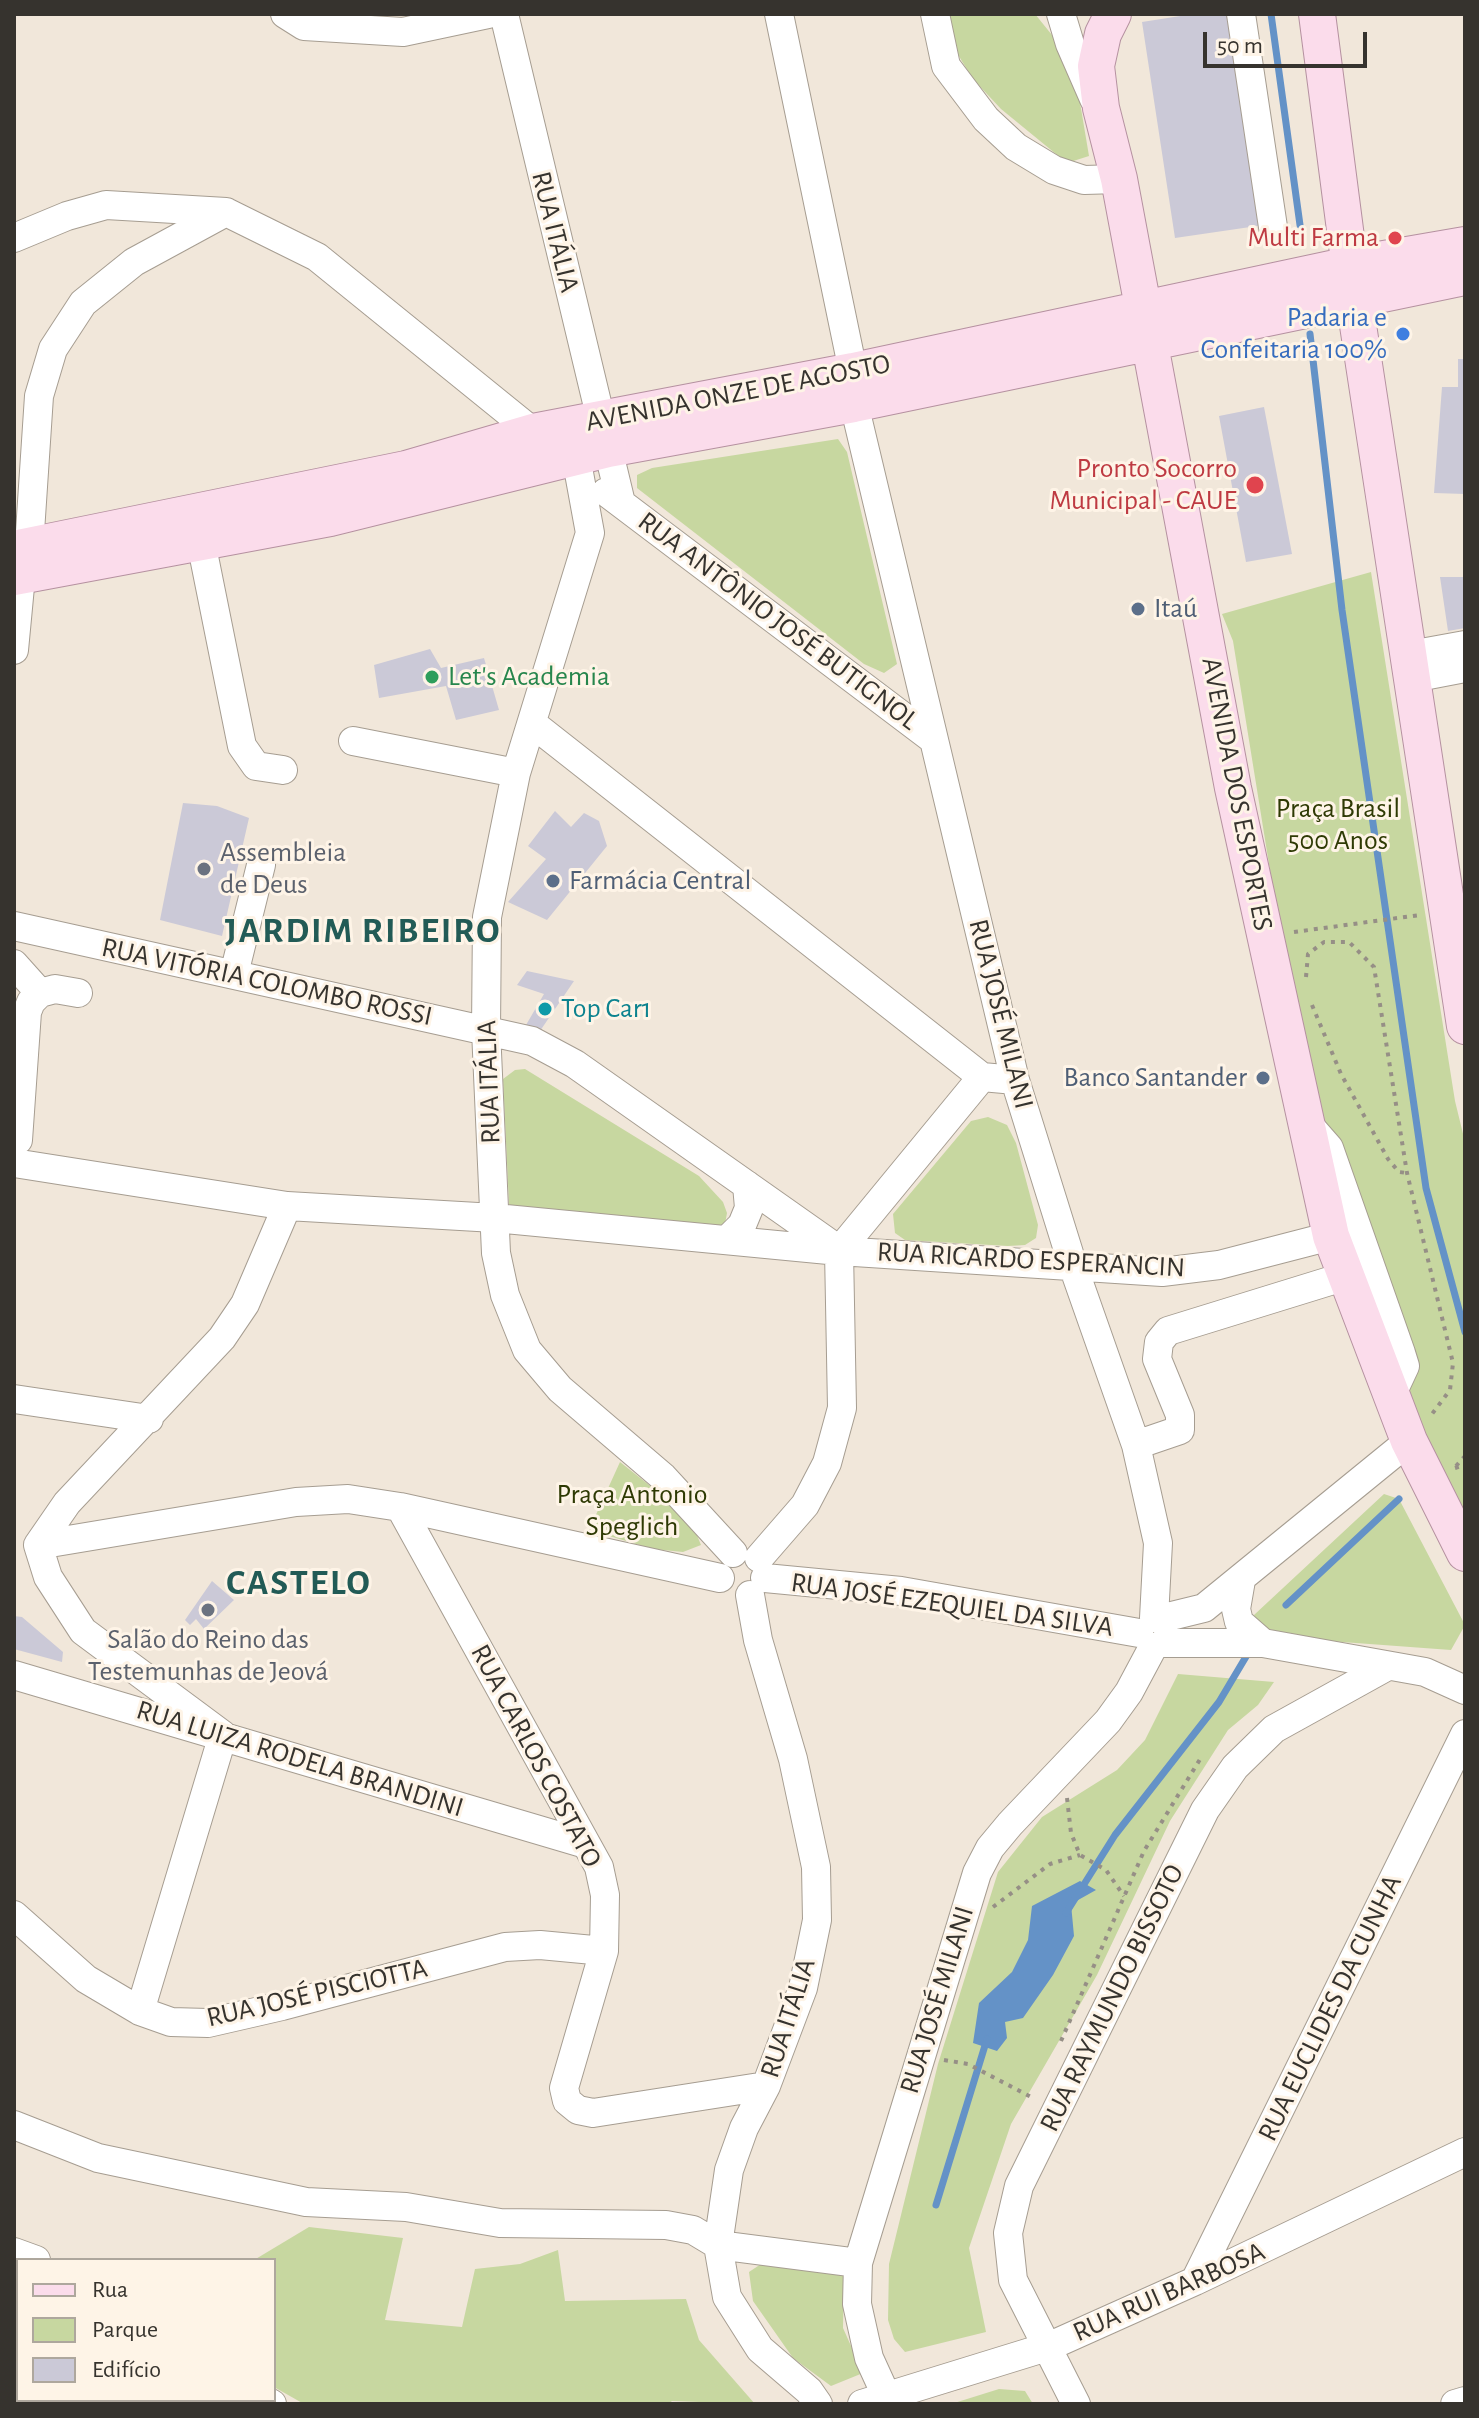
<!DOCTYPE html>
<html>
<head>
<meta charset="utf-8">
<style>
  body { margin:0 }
  #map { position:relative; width:1479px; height:2418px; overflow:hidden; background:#f1e7da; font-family:"Alegreya Sans",sans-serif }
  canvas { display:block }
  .frame { position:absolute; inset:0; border:16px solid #36332e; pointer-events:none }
  .legend { position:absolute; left:16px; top:2258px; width:260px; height:144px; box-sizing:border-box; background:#fef4e7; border:2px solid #aea79d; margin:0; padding:10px 14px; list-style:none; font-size:24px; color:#36332e }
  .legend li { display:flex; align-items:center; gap:16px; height:40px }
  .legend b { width:40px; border:2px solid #aea79d }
  .scale { position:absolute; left:1203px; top:32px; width:164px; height:36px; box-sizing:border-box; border:4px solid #36332e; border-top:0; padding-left:10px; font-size:24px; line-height:28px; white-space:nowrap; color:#36332e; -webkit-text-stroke:6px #fef4e7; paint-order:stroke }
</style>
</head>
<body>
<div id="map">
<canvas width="1479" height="2418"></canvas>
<div class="frame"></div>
<ul class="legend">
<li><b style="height:10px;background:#fbdceb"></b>Rua</li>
<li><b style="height:22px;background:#c7d7a0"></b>Parque</li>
<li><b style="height:22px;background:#cbc9d7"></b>Edifício</li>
</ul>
<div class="scale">50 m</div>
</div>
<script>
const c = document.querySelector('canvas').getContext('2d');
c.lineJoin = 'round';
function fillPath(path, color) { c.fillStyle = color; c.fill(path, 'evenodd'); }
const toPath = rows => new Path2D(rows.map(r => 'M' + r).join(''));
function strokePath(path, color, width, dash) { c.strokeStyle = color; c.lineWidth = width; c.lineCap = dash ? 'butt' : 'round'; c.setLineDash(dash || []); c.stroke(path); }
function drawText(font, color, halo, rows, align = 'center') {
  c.font = font + ' "Alegreya Sans",sans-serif'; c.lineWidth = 6; c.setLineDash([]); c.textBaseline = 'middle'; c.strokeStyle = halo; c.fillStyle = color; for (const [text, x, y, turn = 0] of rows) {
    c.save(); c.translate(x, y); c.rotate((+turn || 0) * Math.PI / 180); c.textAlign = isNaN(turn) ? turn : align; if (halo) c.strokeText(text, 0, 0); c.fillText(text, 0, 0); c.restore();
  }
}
const green = toPath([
  [944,14,1035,14,1073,61,1089,156,1067,163,1001,109,973,79,952,45],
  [838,439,847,452,897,664,884,673,864,664,637,488,637,475,652,468],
  [1371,572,1455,1101,1465,1142,1465,1532,1420,1435,1309,1112,1233,641,1222,614],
  [525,1069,699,1176,723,1202,727,1213,725,1224,704,1228,514,1214,509,1204,503,1079,515,1070],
  [988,1117,1007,1125,1016,1143,1038,1225,1036,1238,1025,1245,1008,1246,905,1240,895,1233,893,1214,971,1121],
  [620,1462,663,1496,694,1528,701,1545,683,1552,653,1549,589,1530],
  [1384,1494,1399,1499,1465,1625,1451,1650,1315,1640,1256,1626,1254,1615],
  [1178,1674,1274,1682,1258,1705,1228,1730,1170,1821,1097,1975,1011,2124,969,2248,986,2332,905,2352,894,2339,888,2320,889,2264,938,2064,998,1872,1042,1817,1117,1770,1145,1740],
  [309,2227,403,2238,385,2320,462,2327,475,2269,520,2264,558,2250,565,2301,686,2299,699,2340,755,2404,672,2401,668,2404,304,2404,274,2387,274,2260,254,2260],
  [767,2260,844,2271,843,2328,863,2373,831,2386,793,2358,753,2301,749,2272],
  [999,2389,1025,2391,1033,2404,951,2404]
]);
const water = toPath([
  [1080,1881,1096,1890,1071,1904,1074,1936,1053,1975,1023,2018,1005,2022,1007,2038,997,2051,973,2043,979,2003,1012,1972,1028,1940,1032,1906]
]);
const stream = toPath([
  [1271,14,1300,225],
  [1310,334,1342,610,1426,1188,1465,1332],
  [1286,1605,1399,1499],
  [1066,1913,1115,1835,1219,1702,1247,1655],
  [936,2205,987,2039]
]);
const building = toPath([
  [1193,14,1232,14,1264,225,1175,238,1142,22],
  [1458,359,1465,359,1465,494,1434,493,1442,387,1458,387],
  [1264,407,1292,554,1246,562,1219,416],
  [1440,577,1465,577,1465,628,1448,631],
  [430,649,441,668,484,658,499,710,456,720,446,686,379,698,374,665],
  [183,803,217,806,249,818,222,936,160,920],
  [555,811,571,827,584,813,599,821,607,846,547,920,508,902,546,859,528,846],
  [527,971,574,981,540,1031,526,1025,544,994,517,985],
  [212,1581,234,1600,204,1629,196,1619,190,1625,185,1620],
  [14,1616,22,1617,63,1652,62,1662,14,1649]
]);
const path = toPath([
  [1294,932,1420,915],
  [1306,977,1308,954,1324,942,1349,942,1374,967,1407,1173,1453,1363,1450,1390,1429,1418],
  [1312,1005,1341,1074,1388,1159,1399,1172,1407,1173],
  [1456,1466,1465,1456],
  [1455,1468,1465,1465],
  [1067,1798,1071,1833,1080,1855,1106,1870,1124,1896],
  [993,1907,1050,1864,1080,1855],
  [1061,2041,1144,1851,1202,1756],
  [944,2060,968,2064,1035,2099]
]);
const minor = toPath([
  [285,14,304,26,403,32,488,14],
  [504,14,621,503],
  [779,14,853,371],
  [935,14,946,66,986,119,1016,147,1054,170,1084,180,1119,179],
  [1061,14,1070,44,1094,99],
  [1241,14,1273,227],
  [14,238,67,216,106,205,226,212,317,257,533,432],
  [854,404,1015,1080,1073,1266,1136,1445,1158,1543,1154,1618],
  [579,473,590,533,516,773,487,917,486,1030,496,1253,505,1295,527,1350,560,1389,663,1477,733,1553],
  [606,492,934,740],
  [201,542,242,746,256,766,283,770],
  [14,650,21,576,29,547,39,396,53,349,83,303,134,262,226,212],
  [1410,655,1465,645],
  [1413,678,1465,668],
  [533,724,982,1077,1015,1080],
  [353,741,516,773],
  [14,926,532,1041,575,1064,839,1250],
  [14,964,40,993],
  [234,974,261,865],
  [1308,1124,1329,1148,1401,1353,1405,1366,1391,1396],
  [18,1140,27,1012,31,1002,40,993,55,989,78,993],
  [14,1163,287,1206,495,1218,839,1251,1162,1272,1219,1265,1331,1236],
  [727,1240,742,1225,749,1208,747,1185],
  [14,1399,149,1419],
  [1136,1445,1180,1430,1180,1415,1157,1359,1159,1342,1168,1331,1346,1276],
  [400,1507,599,1867,605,1895,604,1951,564,2088,567,2101,578,2110,593,2113,766,2086],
  [38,1545,296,1502,348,1499,400,1507,720,1578],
  [759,1558,805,1505,827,1463,842,1408,839,1251,982,1077],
  [765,1578,901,1591,1139,1633],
  [1241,1580,1236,1609,1239,1622,1263,1643],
  [750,1595,758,1640,793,1759,816,1867,817,1920,803,1988,766,2086,744,2128,729,2170,718,2245,727,2297,760,2349,809,2391,818,2404],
  [1159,1619,1204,1608,1409,1441],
  [1163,1643,1263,1643,1425,1672,1465,1690],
  [14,1675,586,1844],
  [14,1915,86,1979,140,2011,171,2022,208,2023,282,2006,505,1947,540,1945,604,1951],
  [140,2011,223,1735,83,1631,48,1577,38,1545,67,1503,222,1338,245,1304,287,1206],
  [14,2125,98,2158,306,2202,406,2207,500,2223,666,2225,693,2230,718,2245,858,2263],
  [14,2252,36,2260],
  [1195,2281,1465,1734],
  [265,2400,272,2404],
  [862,2404,1050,2346,1195,2281,1465,2152],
  [890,2404,869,2358,857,2304,858,2263,977,1873,990,1848,1010,1824,1108,1721,1129,1692,1153,1647],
  [1076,2404,1013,2280,1008,2233,1019,2186,1205,1810,1235,1767,1274,1729,1386,1667],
  [1455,2404,1465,2401]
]);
const major = toPath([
  [1113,14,1103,34,1096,66,1101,108,1119,179,1233,788,1331,1236,1409,1441,1465,1553],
  [1317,14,1354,299,1465,1026],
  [14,549,406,469,533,432,853,371,1349,265,1465,245],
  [14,577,330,518,608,449,854,404,1465,277]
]);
const markers = [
  [1395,238,8,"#e0444e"],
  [1403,334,8,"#3f7fe0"],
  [1255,485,10,"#e0444e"],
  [1138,609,8,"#5c6f8a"],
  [432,677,8,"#2e9e5b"],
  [204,869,8,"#6b7280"],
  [553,881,8,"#5c6f8a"],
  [545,1009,8,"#0f9aa8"],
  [1263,1078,8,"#5c6f8a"],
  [208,1610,8,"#6b7280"]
];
const streetNames = [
  ["RUA ITÁLIA",555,232,76],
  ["AVENIDA ONZE DE AGOSTO",738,393,-11],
  ["RUA ANTÔNIO JOSÉ BUTIGNOL",778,621,37],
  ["AVENIDA DOS ESPORTES",1237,794,79],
  ["RUA VITÓRIA COLOMBO ROSSI",267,982,12],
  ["RUA JOSÉ MILANI",1001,1014,76],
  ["RUA ITÁLIA",489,1082,-92],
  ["RUA RICARDO ESPERANCIN",1031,1260,3],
  ["RUA JOSÉ EZEQUIEL DA SILVA",952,1605,8],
  ["RUA CARLOS COSTATO",536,1756,62],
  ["RUA LUIZA RODELA BRANDINI",300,1759,17],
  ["RUA JOSÉ PISCIOTTA",317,1993,-13],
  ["RUA RAYMUNDO BISSOTO",1112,1998,-64],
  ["RUA JOSÉ MILANI",937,2000,-73],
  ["RUA EUCLIDES DA CUNHA",1330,2008,-64],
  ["RUA ITÁLIA",788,2018,-72],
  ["RUA RUI BARBOSA",1169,2292,-24]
];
const healthNames = [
  ["Multi Farma",1379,238],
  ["Pronto Socorro",1237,469],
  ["Municipal - CAUE",1237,501]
];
const shopNames = [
  ["Padaria e",1387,318],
  ["Confeitaria 100%",1387,350]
];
const serviceNames = [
  ["Itaú",1154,609],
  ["Farmácia Central",569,881],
  ["Banco Santander",1247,1078,"right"]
];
const leisureNames = [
  ["Let's Academia",448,677]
];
const parkNames = [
  ["Praça Brasil",1338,809],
  ["500 Anos",1338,841],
  ["Praça Antonio",632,1495],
  ["Speglich",632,1527]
];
const worshipNames = [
  ["Assembleia",220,853],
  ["de Deus",220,885],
  ["Salão do Reino das",208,1640,"center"],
  ["Testemunhas de Jeová",208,1672,"center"]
];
const cultureNames = [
  ["Top Car1",561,1009]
];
const districtNames = [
  ["JARDIM RIBEIRO",363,931],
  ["CASTELO",299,1583]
];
fillPath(green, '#c7d7a0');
fillPath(water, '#6492c7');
strokePath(stream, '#6492c7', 7);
fillPath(building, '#cbc9d7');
strokePath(minor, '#a69d91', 30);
strokePath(major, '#b591a0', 38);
strokePath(path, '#968f86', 4, [4, 6]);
strokePath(minor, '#fff', 28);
strokePath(major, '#fbdceb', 36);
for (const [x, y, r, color] of markers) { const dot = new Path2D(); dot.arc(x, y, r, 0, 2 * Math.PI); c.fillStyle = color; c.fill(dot); strokePath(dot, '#fef4e7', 3); }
drawText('28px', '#36332e', '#fef4e7', streetNames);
drawText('28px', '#be3a42', '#fef4e7', healthNames, 'right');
drawText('28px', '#366cbe', '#fef4e7', shopNames, 'right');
drawText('28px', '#4e5e75', '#fef4e7', serviceNames, 'left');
drawText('28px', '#27864d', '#fef4e7', leisureNames, 'left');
drawText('28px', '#2e3a04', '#fef4e7', parkNames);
drawText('28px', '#5b616d', '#fef4e7', worshipNames, 'left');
drawText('28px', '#0d838f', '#fef4e7', cultureNames, 'left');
c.letterSpacing = '2px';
drawText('bold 36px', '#225b56', '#fef4e7', districtNames);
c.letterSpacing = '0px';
</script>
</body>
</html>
